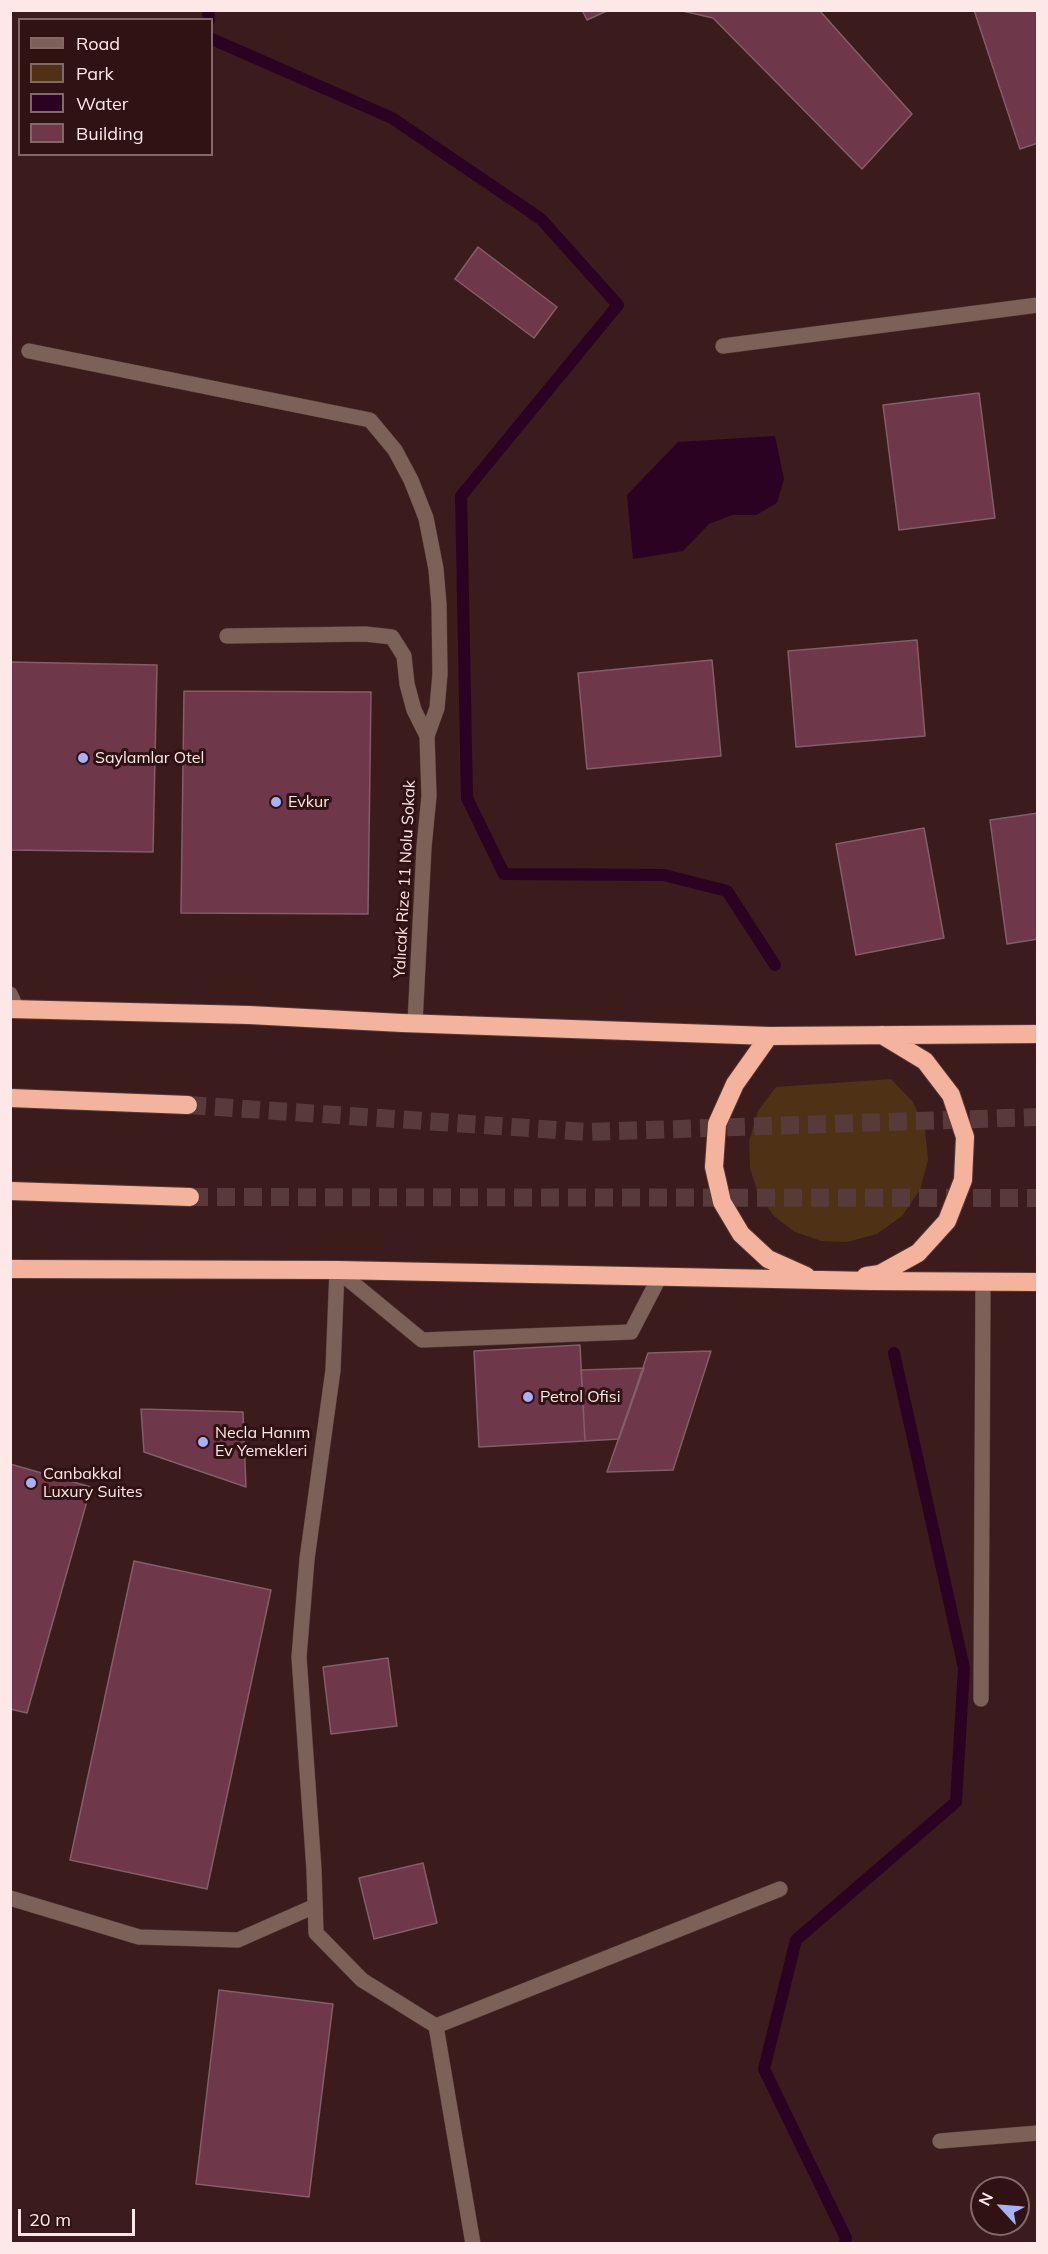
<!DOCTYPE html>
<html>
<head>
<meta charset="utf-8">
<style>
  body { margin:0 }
  #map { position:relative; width:1048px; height:2254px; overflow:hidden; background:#3b1b1c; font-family:Mulish,sans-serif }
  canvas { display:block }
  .frame { position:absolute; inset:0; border:12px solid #fee8e7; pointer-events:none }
  .legend { position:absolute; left:18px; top:18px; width:195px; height:138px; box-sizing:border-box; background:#301212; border:2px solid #826867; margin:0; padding:8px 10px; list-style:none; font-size:18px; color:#fee8e7 }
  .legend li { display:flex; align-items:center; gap:12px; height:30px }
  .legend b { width:30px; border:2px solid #826867 }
  .north { position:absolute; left:970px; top:2176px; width:60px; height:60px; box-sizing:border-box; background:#301212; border:2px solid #826867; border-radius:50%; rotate:296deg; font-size:16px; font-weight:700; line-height:24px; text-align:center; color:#fee8e7 }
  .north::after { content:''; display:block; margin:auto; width:21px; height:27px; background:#a6b1fc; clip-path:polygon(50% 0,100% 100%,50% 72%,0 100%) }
  .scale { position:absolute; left:18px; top:2209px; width:117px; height:27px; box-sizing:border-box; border:3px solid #fee8e7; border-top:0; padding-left:8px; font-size:18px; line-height:21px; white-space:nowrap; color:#fee8e7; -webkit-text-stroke:4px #301212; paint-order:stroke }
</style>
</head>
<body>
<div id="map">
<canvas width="1048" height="2254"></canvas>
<div class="frame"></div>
<ul class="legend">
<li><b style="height:8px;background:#7b6158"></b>Road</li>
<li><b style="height:16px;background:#4f3116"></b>Park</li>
<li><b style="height:16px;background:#2b0222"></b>Water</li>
<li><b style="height:16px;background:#6f374a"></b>Building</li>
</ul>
<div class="north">N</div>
<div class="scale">20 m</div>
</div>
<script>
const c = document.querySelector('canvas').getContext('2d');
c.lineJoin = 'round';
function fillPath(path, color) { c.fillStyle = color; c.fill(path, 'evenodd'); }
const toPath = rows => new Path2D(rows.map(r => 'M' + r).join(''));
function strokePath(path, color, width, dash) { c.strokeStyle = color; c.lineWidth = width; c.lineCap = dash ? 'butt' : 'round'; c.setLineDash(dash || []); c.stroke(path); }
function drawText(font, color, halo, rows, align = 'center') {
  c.font = font + ' Mulish,sans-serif'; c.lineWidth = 6; c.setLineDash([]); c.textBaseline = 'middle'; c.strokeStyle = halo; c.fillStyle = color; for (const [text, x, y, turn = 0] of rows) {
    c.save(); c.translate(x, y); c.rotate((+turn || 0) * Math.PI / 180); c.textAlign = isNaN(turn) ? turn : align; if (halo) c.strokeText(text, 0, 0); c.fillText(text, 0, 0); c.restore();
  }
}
const green = toPath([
  [891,1079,913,1102,925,1129,928,1160,920,1190,902,1216,877,1234,847,1242,821,1241,795,1232,774,1216,758,1194,750,1168,749,1141,758,1111,776,1087]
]);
const water = toPath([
  [775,436,784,479,777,503,756,515,732,515,709,524,683,551,633,559,627,495,678,442]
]);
const stream = toPath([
  [208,10,209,20],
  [212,39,392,118,541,219,618,305,461,496,467,798,504,874,664,875,727,891,775,965],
  [845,2244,846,2238,764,2069,796,1940,956,1802,964,1668,894,1353]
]);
const building = toPath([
  [582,10,609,10,587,20,582,10],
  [678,10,819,10,912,114,862,169,713,18,678,10],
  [974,10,1038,10,1038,143,1020,149,974,10],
  [478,247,557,307,534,338,455,279,478,247],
  [979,393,995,518,899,530,883,405,979,393],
  [917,640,925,736,796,747,788,651,917,640],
  [712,660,721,756,587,769,578,673,712,660],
  [10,662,157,665,153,852,10,850,10,662],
  [184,691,371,692,368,914,181,913,184,691],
  [1038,813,1038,939,1007,944,990,820,1038,813],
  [924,828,944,938,856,955,836,844,924,828],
  [580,1345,585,1441,479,1447,474,1351,580,1345],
  [711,1351,673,1470,607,1472,648,1353,711,1351],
  [644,1368,619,1439,585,1441,581,1370,644,1368],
  [141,1409,243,1412,246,1487,144,1452,141,1409],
  [10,1464,91,1487,27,1713,10,1709,10,1464],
  [134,1561,271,1590,207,1889,70,1860,134,1561],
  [388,1658,397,1726,331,1734,323,1667,388,1658],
  [423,1863,437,1923,374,1939,359,1878,423,1863],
  [219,1990,333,2004,309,2197,196,2184,219,1990]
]);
const highwayTunnel = toPath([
  [188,1105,587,1132,1038,1117],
  [190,1197,1038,1198]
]);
const minor = toPath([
  [723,346,1038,305],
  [29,351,370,420,395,450,411,480,426,518,436,569,439,605,440,674,437,708,427,736,429,796,424,847,415,1023],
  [227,636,365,634,392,637,404,656,407,684,414,710,427,736],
  [10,994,17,1009],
  [337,1270,333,1370,307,1559,299,1657,314,1870,316,1933,362,1980,436,2026,473,2244],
  [337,1270,422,1340,631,1332,659,1278],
  [981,1699,983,1281],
  [10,1898,139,1937,238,1940,315,1906],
  [436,2026,780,1889],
  [940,2141,1038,2133]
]);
const highway = toPath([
  [10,1009,249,1015,402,1023,769,1036,1038,1034],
  [769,1036,735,1084,717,1124,714,1167,722,1202,741,1234,768,1259,806,1276],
  [10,1098,188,1105],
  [10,1191,190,1197],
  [10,1269,337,1270,870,1281,1038,1282],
  [866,1276,880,1274,918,1253,947,1221,963,1180,965,1137,951,1095,925,1061,882,1035]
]);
const markers = [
  [83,758,6,"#a6b1fc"],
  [276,802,6,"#a6b1fc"],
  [528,1397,6,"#a6b1fc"],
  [203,1442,6,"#a6b1fc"],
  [31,1483,6,"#a6b1fc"]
];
const poiNames = [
  ["Saylamlar Otel",95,758],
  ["Evkur",288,802],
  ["Petrol Ofisi",540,1397],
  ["Necla Hanım",215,1433],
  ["Ev Yemekleri",215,1451],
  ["Canbakkal",43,1474],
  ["Luxury Suites",43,1492]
];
const streetNames = [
  ["Yalıcak Rize 11 Nolu Sokak",405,879,-87]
];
fillPath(green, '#4f3116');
fillPath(water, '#2b0222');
strokePath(stream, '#2b0222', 12);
fillPath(building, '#6f374a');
strokePath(building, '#825e68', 1.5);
strokePath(highwayTunnel, '#583a3a', 18, [18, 9]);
strokePath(minor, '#563838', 16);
strokePath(highway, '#563838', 20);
strokePath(minor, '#7b6158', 15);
strokePath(highway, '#f3b39c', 18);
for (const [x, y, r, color] of markers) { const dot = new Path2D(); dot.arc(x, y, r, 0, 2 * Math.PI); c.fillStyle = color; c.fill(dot); strokePath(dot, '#301212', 2); }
drawText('16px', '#fee8e7', '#301212', poiNames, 'left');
drawText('16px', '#fee8e7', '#301212', streetNames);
</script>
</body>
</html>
